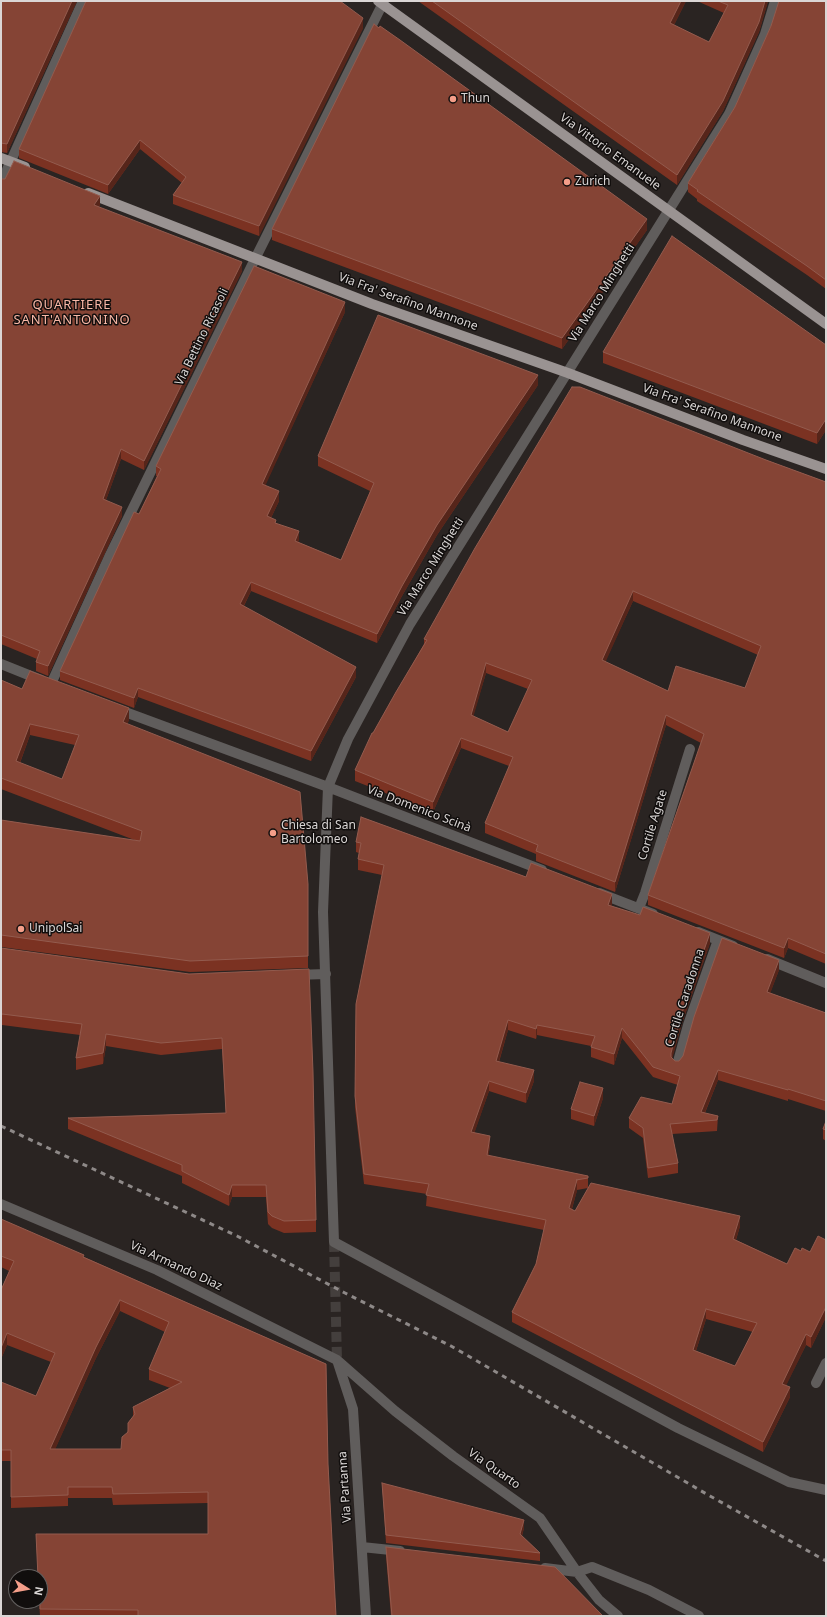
<!DOCTYPE html>
<html>
<head>
<meta charset="utf-8">
<style>
  body { margin:0 }
  #map { position:relative; width:827px; height:1617px; overflow:hidden; background:#2a2422; font-family:"Noto Sans",sans-serif }
  canvas { display:block }
  .frame { position:absolute; inset:0; border:2px solid #dad6d5; pointer-events:none }
  .north { position:absolute; left:8px; top:1569px; width:40px; height:40px; box-sizing:border-box; background:#110e0d; border:1px solid #615e5d; border-radius:50%; rotate:101deg; font-size:11px; font-weight:700; line-height:16px; text-align:center; color:#dad6d5 }
  .north::after { content:''; display:block; margin:auto; width:14px; height:18px; background:#f49e89; clip-path:polygon(50% 0,100% 100%,50% 72%,0 100%) }
</style>
</head>
<body>
<div id="map">
<canvas width="827" height="1617"></canvas>
<div class="frame"></div>
<div class="north">N</div>
</div>
<script>
const c = document.querySelector('canvas').getContext('2d');
c.lineJoin = 'round';
const toPath = rows => new Path2D(rows.map(r => 'M' + r).join(''));
function strokePath(path, color, width, dash) { c.strokeStyle = color; c.lineWidth = width; c.lineCap = dash ? 'butt' : 'round'; c.setLineDash(dash || []); c.stroke(path); }
function fillPath(path, color) { c.fillStyle = color; c.fill(path, 'evenodd'); }
function drawText(font, color, halo, rows, align = 'center') {
  c.font = font + ' "Noto Sans",sans-serif'; c.lineWidth = 3; c.setLineDash([]); c.textBaseline = 'middle'; c.strokeStyle = halo; c.fillStyle = color; for (const [text, x, y, turn = 0] of rows) {
    c.save(); c.translate(x, y); c.rotate((+turn || 0) * Math.PI / 180); c.textAlign = isNaN(turn) ? turn : align; if (halo) c.strokeText(text, 0, 0); c.fillText(text, 0, 0); c.restore();
  }
}
const minorTunnel = toPath([
  [334,1242,337,1360]
]);
const minor = toPath([
  [775,1,765,34,729,114,410,624,348,739,328,787,323,912,333,1213,334,1242,678,1428,789,1482,826,1490],
  [1,183,83,1],
  [1,664,41,680],
  [51,684,109,557,255,259,384,1],
  [117,709,328,787,542,870],
  [599,893,653,914],
  [639,908,645,893,690,749],
  [698,932,733,946],
  [767,959,826,983],
  [295,975,326,974],
  [677,1065,688,1025,718,940],
  [1,1204,157,1270,337,1360,395,1411,453,1456,540,1518,577,1572,599,1600,618,1616],
  [337,1360,353,1409,366,1616],
  [816,1383,826,1363],
  [362,1547,400,1551],
  [545,1568,577,1572,592,1567,649,1590,699,1616]
]);
const major = toPath([
  [378,1,826,324],
  [1,158,25,167],
  [88,193,372,304,568,373,743,440,826,469]
]);
const rail = toPath([
  [1,1126,237,1236,345,1293,451,1346,710,1496,826,1561]
]);
const wall = toPath([
  [1,1,77,1,7,153,1,152],
  [418,1,686,1,674,25,709,42,724,13,697,1,768,1,759,32,723,111,677,185],
  [826,1,826,289,807,275,697,201,697,199,688,192,688,183,735,107,771,26],
  [363,28,259,236,173,204,173,195,182,183,140,149,108,194,19,158,19,149],
  [379,28,647,230,562,349,484,319,272,240,272,229],
  [1,179,100,205,99,207,242,271,144,470,121,459,106,500,122,516,48,676,36,671,36,662,37,659,1,644],
  [345,312,265,485,279,501,271,518,276,523,299,540,298,542,341,560,370,491,318,466,318,456,538,385,437,535,402,596,377,643,251,591,244,606,356,677,311,761,138,697,134,708,60,680,60,671,139,514,157,476,156,476,156,466],
  [826,345,826,430,817,444,603,363,603,352],
  [766,460,826,482,826,964,788,948,784,958,648,905,648,895,701,743,666,725,615,892,536,861,536,854,485,833,485,823,509,766,461,748,433,812,355,781,355,770,373,733,424,644,424,639],
  [633,601,758,655,745,688,668,691,605,662],
  [486,673,528,689,508,732,473,716],
  [1,680,22,689,129,720,127,724,308,884,308,968,190,972,1,947,1,820,137,841,1,789],
  [30,735,75,745,62,779,20,763],
  [361,817,526,877,612,905,611,906,710,943,682,1023,672,1058,675,1061,679,1061,779,970,770,993,826,1013,826,1111,788,1099,788,1101,718,1080,705,1113,718,1116,717,1131,672,1134,678,1163,678,1173,648,1178,643,1138,629,1128,629,1118,672,1104,678,1085,653,1077,622,1038,614,1065,591,1057,591,1046,537,1035,536,1039,508,1030,499,1062,534,1081,526,1103,489,1091,474,1133,490,1146,488,1156,588,1176,588,1188,740,1226,736,1240,787,1264,801,1251,810,1252,826,1240,826,1317,811,1348,806,1345,786,1385,790,1397,763,1452,512,1322,512,1312,536,1264,544,1230,426,1206,427,1194,364,1184,355,1107,356,1004,382,875,358,870,358,859,359,853,356,852,356,842],
  [588,1188,575,1211,572,1209,577,1190],
  [706,1319,753,1332,735,1366,696,1351],
  [1,948,189,974,316,1220,316,1232,284,1233,272,1228,268,1224,266,1197,232,1197,229,1206,182,1183,182,1176,68,1129,68,1118,226,1113,222,1049,161,1055,106,1046,103,1064,76,1070,76,1058,80,1035,2,1025,1,1028],
  [603,1098,594,1126,571,1119,571,1109],
  [826,1121,826,1141,823,1139,823,1129],
  [1,1219,84,1257,326,1364,328,1464,336,1616,40,1616,39,1601,40,1601,40,1577,38,1577,36,1534,208,1534,208,1503,113,1505,112,1498,68,1498,68,1506,11,1508,11,1461,1,1461,1,1382,36,1396,51,1362,7,1345,1,1359,1,1290,9,1271,1,1267],
  [120,1311,165,1332,149,1369,149,1380,170,1388,133,1407,133,1416,121,1449,55,1449,96,1358],
  [382,1483,524,1528,522,1536,540,1553,540,1561,386,1543],
  [386,1547,603,1616,391,1616,386,1556]
]);
const shadedWall = toPath([
  [72,1,77,1,7,153,7,144],
  [681,1,686,1,670,33,670,23],
  [765,1,768,1,759,32,723,111,677,185,677,175],
  [363,18,363,28,259,236,259,226],
  [140,140,140,149,108,194,108,185],
  [2,156,2,165,1,167,1,158],
  [100,196,100,205,94,214,94,205],
  [647,219,647,230,562,349,562,338],
  [242,262,242,271,144,470,144,461],
  [345,302,345,312,262,493,262,484],
  [538,375,538,385,437,535,402,596,377,643,377,634,402,586,437,525],
  [826,419,826,430,817,444,817,433],
  [121,449,121,459,103,508,103,499],
  [279,491,279,501,267,526,267,516],
  [122,507,122,516,48,676,48,666],
  [299,531,299,540,295,551,295,541],
  [251,582,251,591,240,613,240,604],
  [633,591,633,601,602,670,602,660],
  [486,663,486,673,471,725,471,715],
  [356,667,356,677,311,761,311,751],
  [138,688,138,697,134,708,134,698],
  [129,708,129,720,123,734,123,722],
  [666,715,666,725,615,892,615,882],
  [30,724,30,735,16,773,16,761],
  [461,738,461,748,433,812,433,802],
  [612,894,612,905,608,915,608,905],
  [710,933,710,943,682,1023,671,1063,671,1053,682,1013],
  [1,935,2,935,2,947,1,947],
  [788,938,788,948,784,958,784,948],
  [779,960,779,970,767,1002,767,992],
  [2,1014,2,1025,1,1028,1,1017],
  [508,1020,508,1030,496,1071,496,1061],
  [537,1025,537,1035,536,1039,536,1029],
  [622,1028,622,1038,614,1065,614,1054],
  [106,1034,106,1046,103,1064,103,1053],
  [534,1070,534,1081,526,1103,526,1093],
  [718,1070,718,1080,701,1122,701,1112],
  [489,1081,489,1091,471,1143,471,1132],
  [603,1088,603,1098,594,1126,594,1116],
  [490,1136,490,1146,487,1166,487,1155],
  [577,1180,577,1191,569,1218,569,1208],
  [232,1185,232,1197,229,1206,229,1195],
  [740,1216,740,1226,733,1249,733,1239],
  [120,1300,120,1311,96,1358,50,1461,50,1449,96,1347],
  [826,1307,826,1317,811,1348,811,1337],
  [706,1309,706,1319,693,1360,693,1350],
  [7,1333,7,1345,1,1359,1,1348],
  [806,1334,806,1345,782,1394,782,1384],
  [790,1387,790,1397,763,1452,763,1442],
  [524,1520,524,1528,520,1542,520,1534]
]);
const building = toPath([
  [1,1,72,1,7,144,1,143,1,1],
  [86,1,340,1,363,18,259,226,173,195,186,177,140,140,108,185,19,149,86,1],
  [432,1,681,1,670,23,709,42,728,5,718,1,765,1,759,22,723,101,677,175,432,1],
  [779,1,826,1,826,280,807,266,697,191,698,190,688,183,735,107,771,26,779,1],
  [374,24,379,28,380,26,400,40,647,219,562,338,484,308,272,229,374,24],
  [14,161,100,196,94,205,242,262,144,461,121,449,103,499,122,507,48,666,36,662,40,651,1,635,1,179,5,179,14,161],
  [672,236,826,345,826,419,817,433,603,352,672,236],
  [254,266,345,302,262,484,279,491,267,516,276,520,275,523,299,531,295,541,341,560,374,483,318,456,378,315,538,375,437,525,402,586,377,634,251,582,240,604,356,667,311,751,138,688,134,698,60,671,134,512,139,514,161,469,156,466,254,266],
  [572,387,580,387,766,460,826,482,826,954,788,938,784,948,648,895,704,734,666,715,615,882,536,851,538,845,485,823,513,757,461,738,433,802,355,770,372,733,373,733,396,692,427,640,424,639,475,548,572,387],
  [633,591,761,646,745,688,676,666,668,691,602,660,633,591],
  [486,663,532,680,508,732,471,715,486,663],
  [30,671,129,708,123,722,300,792,308,884,308,956,190,961,1,935,1,820,140,841,142,831,1,778,1,680,22,689,30,671],
  [30,724,79,735,62,779,16,761,30,724],
  [361,817,526,877,531,863,612,894,608,905,640,915,643,907,710,933,682,1013,671,1053,671,1057,675,1061,679,1061,683,1056,694,1017,722,938,779,960,767,992,826,1013,826,1101,788,1089,788,1090,718,1070,701,1112,718,1116,717,1120,670,1124,678,1163,648,1168,643,1128,629,1118,641,1097,672,1104,680,1076,653,1067,622,1028,614,1054,591,1047,595,1036,537,1025,536,1029,508,1020,496,1061,534,1070,526,1093,489,1081,471,1132,490,1136,487,1155,588,1176,588,1178,576,1180,577,1180,569,1208,575,1211,591,1183,740,1216,733,1239,787,1264,795,1248,801,1251,802,1248,810,1252,818,1236,826,1240,826,1307,811,1337,806,1334,782,1384,790,1387,763,1442,512,1312,536,1264,546,1220,426,1195,429,1184,364,1174,355,1096,356,1004,384,865,358,859,361,843,356,842,361,817],
  [706,1309,757,1323,735,1366,693,1350,706,1309],
  [1,948,189,974,309,969,313,1072,316,1220,284,1221,272,1216,268,1212,266,1185,232,1185,229,1195,182,1171,182,1165,68,1118,226,1113,222,1038,161,1043,106,1034,103,1053,76,1058,82,1024,2,1014,1,1017,1,948],
  [580,1082,603,1088,594,1116,571,1109,580,1082],
  [826,1121,826,1130,823,1129,826,1121],
  [1,1219,84,1255,83,1257,326,1364,328,1464,336,1616,138,1616,138,1610,40,1609,40,1577,38,1577,36,1534,208,1534,208,1492,113,1494,112,1487,68,1487,68,1495,11,1497,11,1450,1,1450,1,1382,36,1396,55,1353,7,1333,1,1348,1,1290,14,1261,1,1256,1,1219],
  [120,1300,169,1322,149,1369,182,1382,133,1407,135,1414,128,1423,128,1432,122,1437,121,1449,50,1449,96,1347,120,1300],
  [382,1483,524,1520,520,1534,540,1553,386,1535,382,1483],
  [386,1547,555,1567,603,1616,392,1616,386,1547]
]);
const markers = [
  [453,99,4,"#f49e89"],
  [567,182,4,"#f49e89"],
  [273,833,4,"#f49e89"],
  [21,929,4,"#f49e89"]
];
const poiNames = [
  ["Thun",461,99],
  ["Zurich",575,182],
  ["Chiesa di San",281,826],
  ["Bartolomeo",281,840],
  ["UnipolSai",29,929]
];
const streetNames = [
  ["Via Vittorio Emanuele",610,152,36],
  ["Via Marco Minghetti",602,293,-58],
  ["Via Fra' Serafino Mannone",408,302,20],
  ["Via Bettino Ricasoli",202,337,-64],
  ["Via Fra' Serafino Mannone",712,413,20],
  ["Via Marco Minghetti",431,567,-58],
  ["Via Domenico Scinà",419,809,21],
  ["Cortile Agate",653,825,-73],
  ["Cortile Caradonna",685,998,-72],
  ["Via Armando Diaz",176,1266,25],
  ["Via Quarto",494,1469,35],
  ["Via Partanna",345,1487,-94]
];
const neighbourhoodNames = [
  ["QUARTIERE",72,305],
  ["SANT'ANTONINO",72,320]
];
strokePath(minorTunnel, '#443f3d', 10, [10, 5]);
strokePath(minor, '#605d5c', 10);
strokePath(major, '#9a9392', 10);
strokePath(rail, '#8e8988', 3, [5, 5]);
fillPath(wall, '#7b3222');
fillPath(shadedWall, '#56251a');
fillPath(building, '#854435');
strokePath(building, '#935b4e', 1);
for (const [x, y, r, color] of markers) { const dot = new Path2D(); dot.arc(x, y, r, 0, 2 * Math.PI); c.fillStyle = color; c.fill(dot); strokePath(dot, '#110e0d', 1.5); }
drawText('12px', '#dad6d5', '#110e0d', poiNames, 'left');
drawText('12px', '#dad6d5', '#110e0d', streetNames);
c.letterSpacing = '1px';
drawText('13px', '#f9b8a7', '#110e0d', neighbourhoodNames);
c.letterSpacing = '0px';
</script>
</body>
</html>
